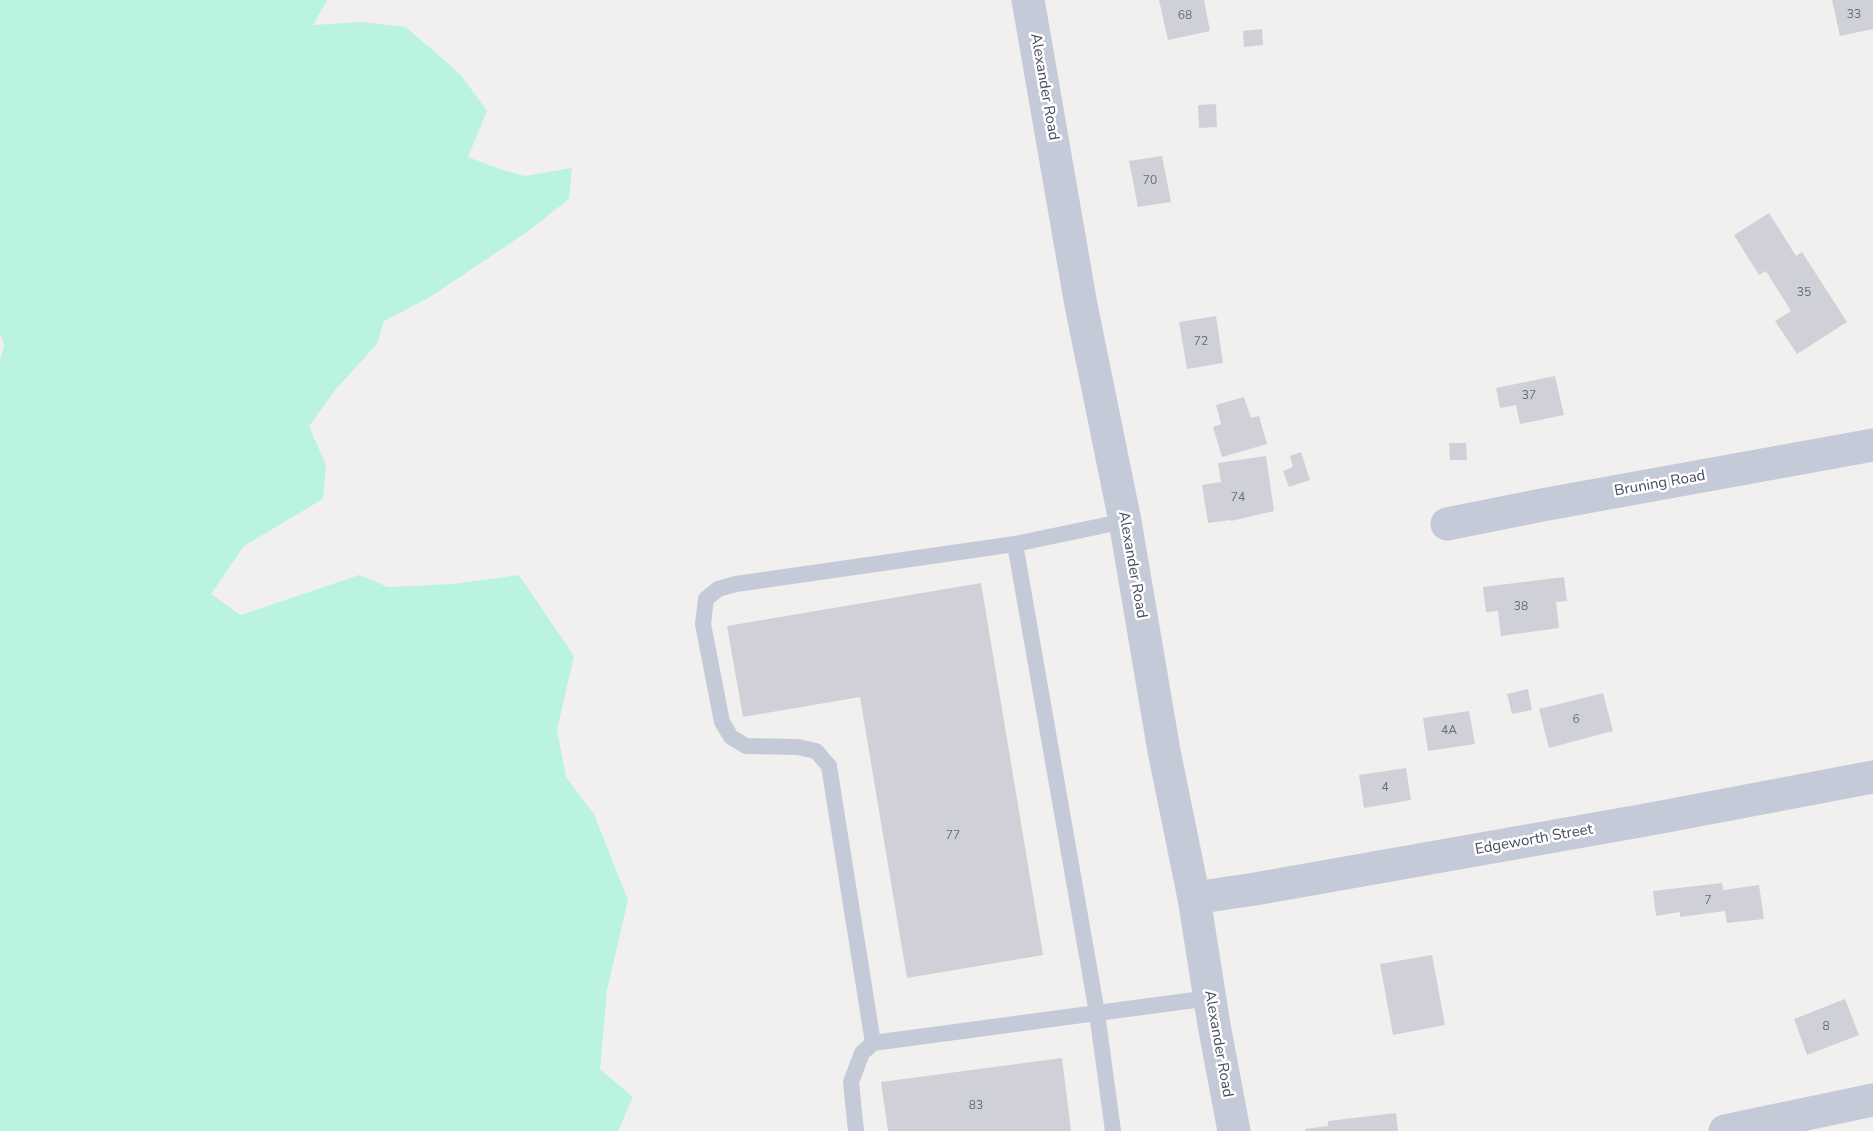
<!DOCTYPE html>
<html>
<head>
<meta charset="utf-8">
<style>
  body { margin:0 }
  canvas { display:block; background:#f2f0ef }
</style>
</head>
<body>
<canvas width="1873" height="1131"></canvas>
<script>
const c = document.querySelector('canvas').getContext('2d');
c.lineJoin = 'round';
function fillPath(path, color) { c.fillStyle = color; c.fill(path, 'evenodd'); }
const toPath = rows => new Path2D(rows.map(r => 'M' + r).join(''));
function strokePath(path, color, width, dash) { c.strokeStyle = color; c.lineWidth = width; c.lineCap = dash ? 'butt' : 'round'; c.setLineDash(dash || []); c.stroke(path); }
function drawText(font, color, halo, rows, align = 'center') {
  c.font = font + ' "Nunito Sans",sans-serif'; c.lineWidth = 5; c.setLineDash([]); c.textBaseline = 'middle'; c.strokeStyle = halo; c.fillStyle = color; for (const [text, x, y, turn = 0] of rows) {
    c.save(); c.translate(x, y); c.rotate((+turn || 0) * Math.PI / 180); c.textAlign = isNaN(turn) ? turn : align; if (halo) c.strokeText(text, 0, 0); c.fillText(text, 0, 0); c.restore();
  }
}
const green = toPath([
  [0,0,327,0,313,25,362,22,406,27,461,75,487,111,468,157,499,169,525,176,572,168,569,199,527,232,430,297,384,321,377,344,336,389,309,426,326,465,323,499,244,546,211,594,241,615,359,575,388,587,452,584,519,575,574,656,557,730,566,777,594,814,628,900,607,990,600,1069,633,1097,618,1131,0,1131,0,360,4,345,0,334]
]);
const building = toPath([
  [1159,0,1204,0,1210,31,1168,40],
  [1832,0,1873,0,1873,29,1840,36],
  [1262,29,1263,45,1244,47,1243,31],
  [1216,104,1217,127,1199,128,1198,105],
  [1162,156,1171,202,1138,207,1129,161],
  [1769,213,1796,256,1802,252,1847,322,1797,354,1775,321,1791,311,1766,271,1759,275,1734,235],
  [1216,316,1223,363,1187,369,1179,322],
  [1555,376,1564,415,1520,424,1516,405,1500,408,1496,388],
  [1244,397,1251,418,1259,416,1267,444,1222,457,1213,427,1221,424,1216,405],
  [1449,443,1466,443,1467,460,1450,460],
  [1301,452,1310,480,1289,487,1283,471,1293,467,1290,456],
  [1266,456,1274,511,1231,521,1231,520,1208,523,1202,485,1221,482,1218,463],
  [1564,577,1567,601,1556,602,1559,628,1501,636,1498,611,1486,612,1483,587],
  [981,583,1043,955,907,978,860,697,743,717,727,626],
  [1528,689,1532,710,1512,714,1507,694],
  [1603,693,1613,731,1549,748,1539,709],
  [1469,711,1475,744,1428,751,1423,718],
  [1406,768,1411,800,1364,808,1359,775],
  [1722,883,1723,890,1759,885,1764,919,1727,923,1725,911,1680,917,1680,912,1656,916,1653,891],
  [1432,955,1445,1025,1393,1035,1380,964],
  [1845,999,1859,1035,1807,1055,1794,1019],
  [1062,1058,1071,1131,888,1131,881,1082],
  [1396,1113,1398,1131,1305,1131,1305,1129,1328,1126,1328,1121]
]);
const service = toPath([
  [1125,521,1015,544,1097,1013,1210,998],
  [1015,544,736,584,718,589,706,599,703,624,722,722,731,737,746,746,798,747,816,751,829,766,873,1043,1097,1013,1113,1131],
  [856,1131,851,1082,862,1053,873,1043]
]);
const minor = toPath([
  [1447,524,1542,505,1873,445],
  [1194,898,1255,889,1651,819,1873,777],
  [1725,1131,1873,1100]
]);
const tertiary = toPath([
  [1028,0,1081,305,1125,521,1164,751,1194,898,1214,1025,1234,1131]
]);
const numberNames = [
  ["33",1854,15],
  ["68",1185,16],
  ["70",1150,181],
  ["35",1804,293],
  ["72",1201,342],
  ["37",1529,396],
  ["74",1238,498],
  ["38",1521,607],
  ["6",1576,720],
  ["4A",1449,731],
  ["4",1385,788],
  ["77",953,836],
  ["7",1708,901],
  ["8",1826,1027],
  ["83",976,1106]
];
const streetNames = [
  ["Alexander Road",1044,87,80],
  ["Bruning Road",1660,484,-10],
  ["Alexander Road",1132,565,80],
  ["Edgeworth Street",1534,840,-10],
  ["Alexander Road",1218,1044,80]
];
fillPath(green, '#bbf3e1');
fillPath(building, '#cfd0d8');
strokePath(service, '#c5cad8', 16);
strokePath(minor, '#c5cad8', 33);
strokePath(tertiary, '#c5cad8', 33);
drawText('12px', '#686d7d', null, numberNames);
drawText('15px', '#464c5f', '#fff', streetNames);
</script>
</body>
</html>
